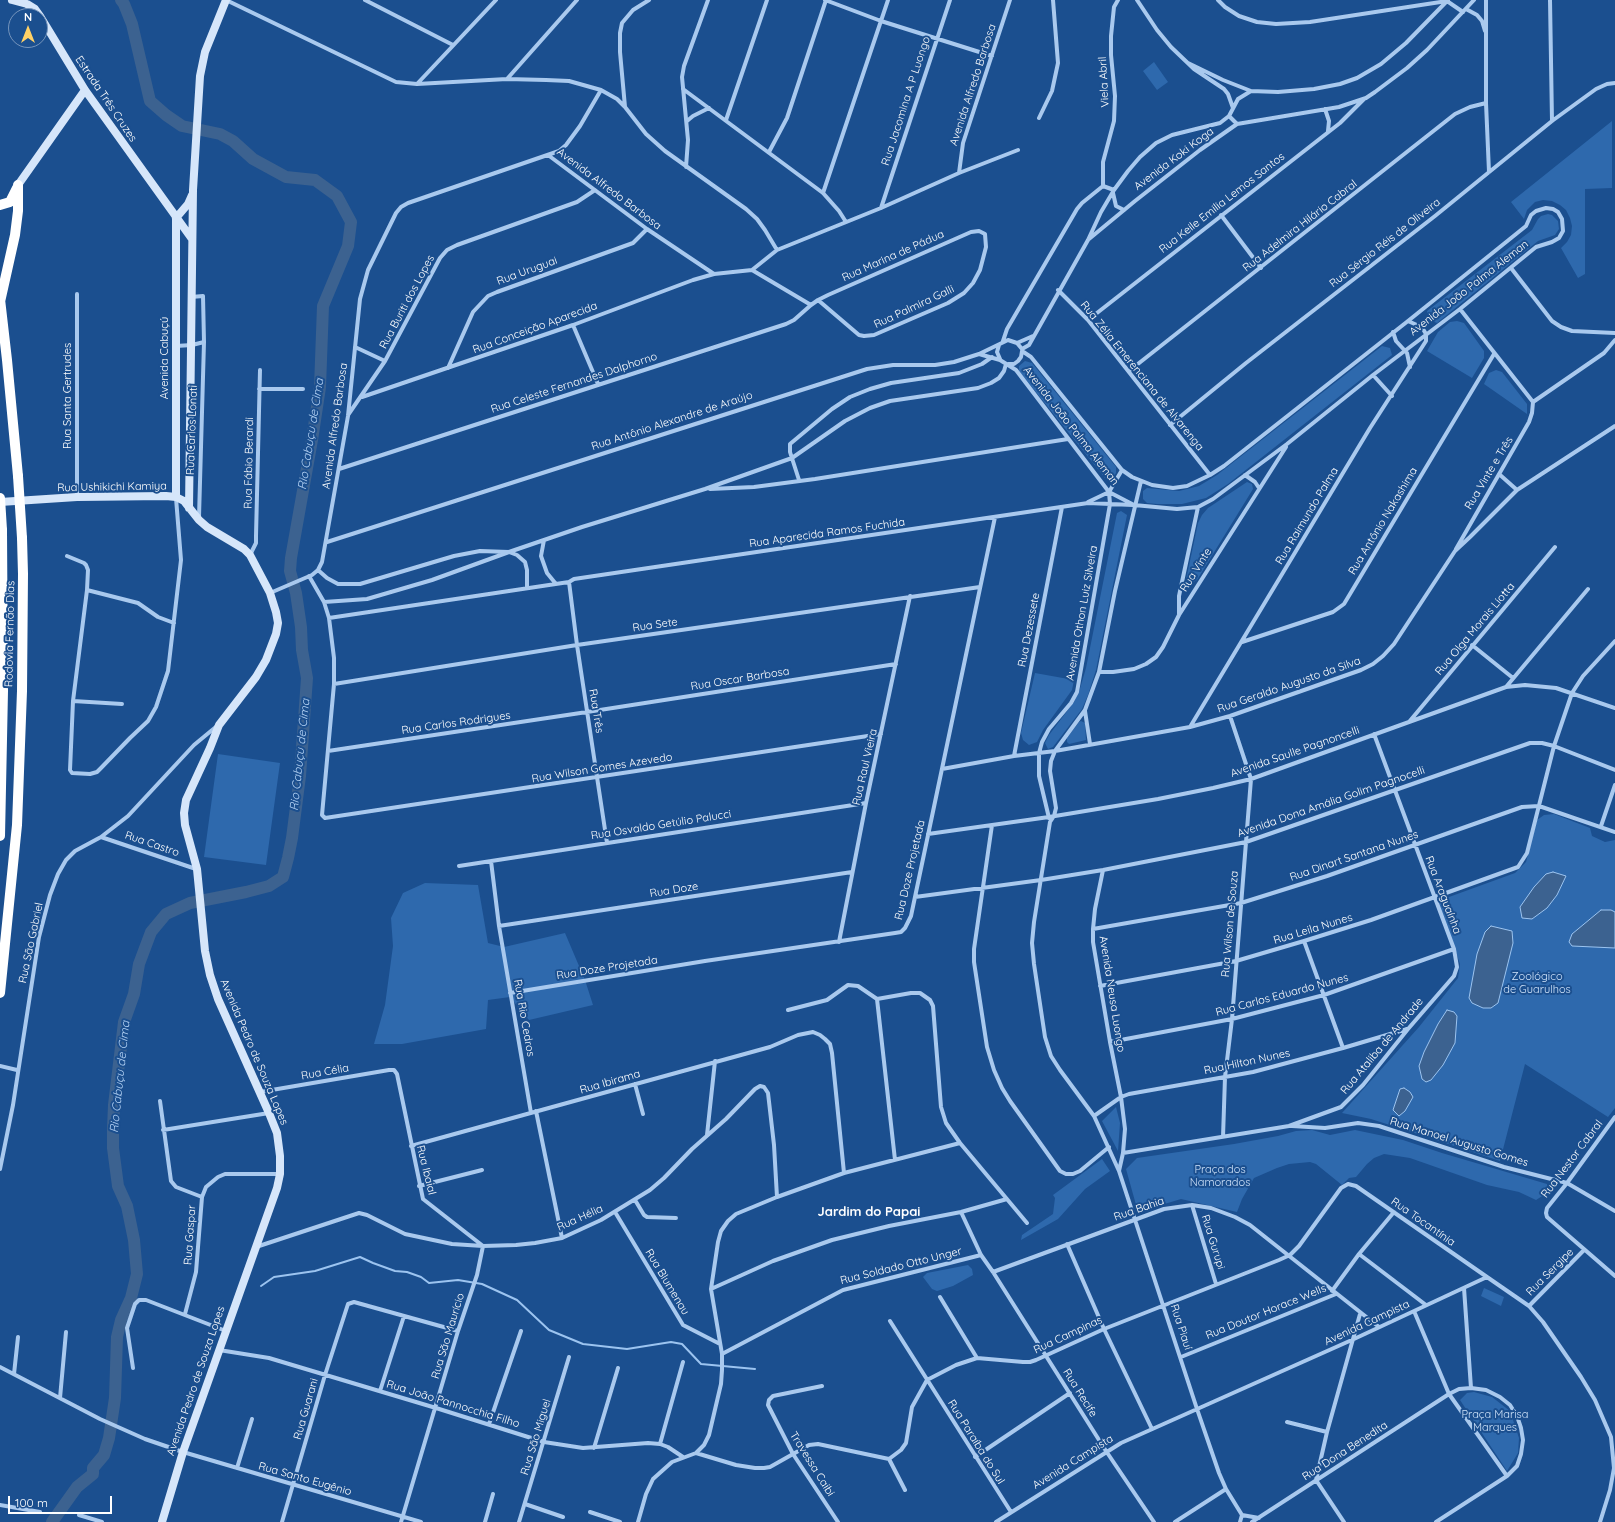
<!DOCTYPE html>
<html>
<head>
<meta charset="utf-8">
<style>
  body { margin:0 }
  #map { position:relative; width:1615px; height:1522px; overflow:hidden; background:#1b4f8f; font-family:Quicksand,sans-serif }
  canvas { display:block }
  .north { position:absolute; left:8px; top:8px; width:40px; height:40px; box-sizing:border-box; background:#1b4f8f; border:1px solid #7695bc; border-radius:50%; rotate:0deg; font-size:11px; font-weight:700; line-height:16px; text-align:center; color:#fff }
  .north::after { content:''; display:block; margin:auto; width:14px; height:18px; background:#ffd166; clip-path:polygon(50% 0,100% 100%,50% 72%,0 100%) }
  .scale { position:absolute; left:8px; top:1496px; width:104px; height:18px; box-sizing:border-box; border:2px solid #fff; border-top:0; padding-left:5px; font-size:12px; line-height:14px; white-space:nowrap; color:#fff; -webkit-text-stroke:3px #1b4f8f; paint-order:stroke }
</style>
</head>
<body>
<div id="map">
<canvas width="1615" height="1522"></canvas>
<div class="north">N</div>
<div class="scale">100 m</div>
</div>
<script>
const c = document.querySelector('canvas').getContext('2d');
c.lineJoin = 'round';
function fillPath(path, color) { c.fillStyle = color; c.fill(path, 'evenodd'); }
const toPath = rows => new Path2D(rows.map(r => 'M' + r).join(''));
function strokePath(path, color, width, dash) { c.strokeStyle = color; c.lineWidth = width; c.lineCap = dash ? 'butt' : 'round'; c.setLineDash(dash || []); c.stroke(path); }
function drawText(font, color, halo, rows, align = 'center') {
  c.font = font + ' Quicksand,sans-serif'; c.lineWidth = 4; c.setLineDash([]); c.textBaseline = 'middle'; c.strokeStyle = halo; c.fillStyle = color; for (const [text, x, y, turn = 0] of rows) {
    c.save(); c.translate(x, y); c.rotate((+turn || 0) * Math.PI / 180); c.textAlign = isNaN(turn) ? turn : align; if (halo) c.strokeText(text, 0, 0); c.fillText(text, 0, 0); c.restore();
  }
}
const green = toPath([
  [1154,62,1168,82,1157,90,1143,71],
  [1612,121,1612,188,1585,189,1585,274,1578,278,1561,248,1567,242,1571,235,1572,226,1570,218,1566,210,1560,205,1552,201,1543,200,1535,202,1527,210,1524,219,1511,202],
  [1548,214,1552,215,1558,221,1559,229,1555,235,1538,241,1437,323,1429,320,1427,311,1532,230,1538,219,1541,216],
  [1457,321,1464,323,1484,351,1484,358,1472,378,1427,351,1438,332,1450,322],
  [1382,346,1390,348,1392,355,1228,484,1206,498,1182,504,1157,504,1147,503,1143,499,1143,491,1147,488,1179,491,1199,486,1217,475],
  [1025,361,1032,363,1116,467,1116,473,1113,477,1105,478,1019,371,1019,366],
  [1496,370,1502,372,1527,404,1527,414,1484,384,1489,373],
  [1247,482,1252,484,1253,489,1197,580,1192,583,1189,582,1186,579,1187,575,1198,523,1202,515,1208,508],
  [1121,511,1127,515,1096,670,1088,695,1082,709,1053,747,1048,749,1045,743,1049,735,1074,702,1079,692,1086,668,1117,513],
  [1035,673,1074,680,1072,690,1043,730,1037,742,1029,745,1023,740,1021,733],
  [1081,721,1085,723,1086,740,1069,744,1067,742,1067,738,1079,722],
  [218,754,280,763,266,865,204,857],
  [1554,814,1590,828,1592,836,1605,842,1615,840,1615,1108,1608,1117,1525,1064,1500,1161,1421,1135,1371,1119,1342,1113,1419,1027,1458,978,1460,964,1438,901,1515,873,1526,862,1537,820,1544,815],
  [425,883,478,885,488,943,504,947,565,933,585,980,593,1005,529,1020,510,997,488,1000,486,1029,402,1044,374,1044,385,1005,393,946,391,918,403,893],
  [1116,1107,1120,1123,1118,1151,1102,1121],
  [1312,1130,1330,1135,1355,1130,1403,1140,1442,1153,1547,1184,1547,1193,1536,1200,1519,1192,1487,1185,1410,1158,1384,1154,1374,1158,1367,1164,1356,1177,1349,1178,1342,1185,1316,1164,1310,1162,1289,1164,1277,1168,1254,1178,1242,1199,1237,1212,1181,1199,1138,1212,1126,1169,1137,1158,1234,1144,1278,1136,1296,1131],
  [1102,1159,1110,1171,1085,1189,1058,1219,1021,1240,1022,1235,1053,1214,1055,1198,1053,1195],
  [968,1265,972,1269,973,1275,953,1286,937,1291,932,1289,923,1277,927,1273],
  [1484,1288,1504,1297,1501,1306,1481,1296],
  [1474,1392,1492,1397,1510,1411,1519,1438,1518,1453,1507,1471,1460,1400,1467,1393]
]);
const water = toPath([
  [1553,872,1566,876,1557,895,1547,908,1532,919,1522,918,1520,907,1534,887,1546,874,1553,872],
  [1601,910,1611,910,1615,912,1615,948,1572,946,1569,942,1572,934,1601,910],
  [1491,926,1512,931,1513,943,1498,1003,1491,1008,1483,1008,1472,1003,1469,998,1477,954,1485,932,1491,926],
  [1447,1010,1454,1012,1457,1016,1455,1043,1443,1065,1431,1080,1426,1082,1422,1079,1419,1066,1424,1052,1438,1024,1447,1010],
  [1404,1088,1410,1092,1413,1097,1405,1111,1399,1116,1393,1110,1400,1089,1404,1088]
]);
const stream = toPath([
  [261,1286,274,1277,315,1271,360,1257,373,1263,395,1271,407,1272,421,1277,429,1283,458,1280,482,1284,517,1300,549,1330,583,1344,627,1349,671,1342,682,1344,701,1364,755,1369]
]);
const river = toPath([
  [52,1522,77,1487,93,1474,93,1468,104,1455,109,1438,115,1398,117,1337,121,1320,131,1298,137,1274,134,1240,127,1206,118,1186,113,1148,113,1129,114,1105,124,1022,134,994,139,964,151,932,166,914,190,903,246,892,269,886,283,877,288,858,292,838,300,776,307,678,302,650,301,627,296,593,290,571,291,558,312,440,320,387,323,306,348,246,351,222,337,196,315,180,286,177,253,159,233,141,220,134,182,126,166,115,150,101,132,24,124,4,121,0]
]);
const street = toPath([
  [226,0,396,82,417,84,507,79,546,80,569,81,601,90,617,99,625,107,646,134,665,151,746,209,757,219,765,230,777,250],
  [365,0,453,45],
  [825,0,881,21,992,56],
  [1137,0,1157,30,1171,47,1194,69,1224,89,1228,94,1233,108],
  [1218,0,1225,7,1239,16,1257,22,1276,24,1310,22,1447,1,1463,12],
  [1486,0,1486,103,1489,172],
  [1550,0,1552,121],
  [1466,9,1477,15,1482,21,1485,31],
  [1188,63,1223,80,1251,91],
  [507,79,577,0],
  [417,84,496,0],
  [683,89,823,193,839,211,846,222],
  [625,107,620,52,620,33,622,23,633,10,649,0],
  [1325,109,1329,121,1328,131],
  [1229,116,1237,124],
  [1039,118,1052,91,1058,63,1053,0],
  [726,120,767,0],
  [687,121,693,116,709,108],
  [769,152,787,118,826,0],
  [548,155,647,229,714,274],
  [686,167,688,140,682,77,684,66,708,0],
  [959,173,963,143,1010,0],
  [1103,186,1114,190],
  [823,193,888,0],
  [1113,193,1116,206,1124,210],
  [881,208,950,0],
  [1221,215,1261,268],
  [1089,239,1135,201,1200,150,1237,124,1339,107,1366,98,1375,92,1407,68,1427,50,1474,0],
  [1511,268,1552,321,1561,327,1572,331,1615,333],
  [752,270,811,305],
  [1058,290,1088,320,1210,475],
  [77,294,77,497],
  [191,297,203,296,204,342,199,517],
  [1460,309,1533,402],
  [1088,320,1340,123,1364,99],
  [573,325,598,384],
  [1393,332,1396,341,1407,353,1410,367],
  [1003,341,1007,329,1077,209,1082,203,1103,186,1103,162,1114,121,1115,96,1111,55,1111,36,1114,7,1118,0],
  [1017,343,1033,336],
  [999,345,997,352,1000,359],
  [176,346,192,345,204,342],
  [355,347,385,361],
  [1022,349,1029,345,1088,240,1101,212,1114,190,1128,171,1140,157,1156,143,1172,135,1220,123,1229,116,1238,99,1251,91,1278,92,1314,89,1340,84,1357,78,1381,64,1406,43,1448,0],
  [979,354,1000,360,1016,370,1109,492,1134,505,1177,509,1198,507,1213,499,1287,444,1373,375,1460,309,1536,247,1552,242,1559,238,1563,231,1562,219,1558,212,1553,209,1546,208,1536,211,1531,215,1526,226,1408,321,1224,466,1210,475,1187,486,1173,488,1152,485,1132,477,1122,470,1031,357,1022,351],
  [1008,364,1014,364,1018,361,1021,357,1022,351],
  [448,368,473,312,488,296,497,292,633,243,647,229],
  [1129,371,1455,114,1470,107,1486,103],
  [1373,375,1392,396],
  [259,389,303,389],
  [362,397,573,325,693,280,714,274,752,270,777,250,881,208,959,173,1018,150],
  [1533,402,1604,353,1615,340],
  [348,415,385,361,440,258,447,250,457,245,577,202,595,190],
  [1170,425,1246,363,1435,216,1552,121,1596,89,1607,84,1615,83],
  [339,469,786,324,794,320,811,305,818,300,828,295,971,232,979,231,985,234,986,247,980,270,973,283,964,293,948,303,874,335,864,336,859,335,818,300],
  [1499,474,1517,490],
  [1245,475,1255,482,1259,488],
  [799,480,790,452,790,444,832,409,850,397,870,389,891,383,959,373,982,364,992,357],
  [1141,481,1115,591,1099,672,1085,710,1055,751,1051,761,1050,771,1056,808,1054,816,1050,822,1034,922,1032,943,1034,964,1045,1037,1051,1056,1060,1070,1094,1116,1119,1171,1197,1409,1219,1473,1226,1489,1242,1515,1240,1522],
  [710,489,754,487,815,479,1068,439],
  [1088,502,1109,492],
  [544,540,541,556,547,573,556,584],
  [327,542,867,369,893,365,935,365,954,362,979,354,1008,340,1017,343,1022,349],
  [1456,549,1529,422,1532,413,1533,402],
  [250,555,256,543,256,536,260,370],
  [67,556,84,563,86,565,88,570,87,590,73,701,70,770,72,773,90,774,97,772,101,768,130,738,148,721,156,707,168,671,181,560,176,498],
  [318,570,327,578,338,584,360,584,454,556,480,551,509,552,517,555,525,562,527,570,527,588],
  [309,576,324,602,329,618,334,658,334,684,322,815,325,818,881,734],
  [569,582,577,645,607,843],
  [87,590,138,603,158,617,174,623],
  [270,593,312,575,318,570,322,562,348,416,360,299,368,270,396,213,401,207,408,203,559,151,566,145,580,126,601,90],
  [324,602,367,599,432,580,509,552,582,527,705,489,792,458,845,421,870,408,890,401,978,388,991,383,999,378,1004,371,1006,364],
  [1179,614,1179,596,1198,507],
  [329,618,569,582,574,579,1088,503,1133,505],
  [1242,642,1333,612,1344,604,1494,354],
  [1472,645,1513,678],
  [1099,672,1113,672,1134,669,1146,664,1156,657,1163,647,1179,615,1286,447],
  [334,684,577,645,980,587],
  [1506,687,1588,589],
  [73,701,122,704],
  [1085,711,1090,744],
  [1409,722,1555,547],
  [1190,727,1370,428,1426,341,1426,334,1423,329,1419,326,1408,321],
  [328,751,587,712,896,664],
  [1014,756,1062,507],
  [942,769,1014,756,1055,751,1190,727,1230,716,1361,670,1373,664,1383,656,1394,644,1455,551,1470,537,1517,490,1615,426],
  [1049,818,1039,776,1039,753,1042,742,1049,729,1071,703,1077,692,1110,504,1109,492,1122,470],
  [992,825,974,949,974,962,987,1047,994,1070,1002,1088,1010,1101,1060,1171,1066,1174,1073,1174,1080,1171,1109,1147],
  [1601,826,1615,785],
  [928,834,1049,817,1158,799,1213,788,1251,779,1506,687,1525,685,1556,688,1615,708],
  [101,837,196,869],
  [491,861,499,926,531,1113],
  [459,866,866,803],
  [1103,870,1095,909,1093,929,1093,942,1110,1042,1121,1097,1125,1129,1123,1153,1119,1171],
  [915,897,1041,880,1103,870,1246,842,1530,743,1542,743,1554,746,1615,770],
  [499,926,852,872],
  [1093,929,1241,903,1327,876,1522,807,1539,806,1615,832],
  [1304,941,1343,1048],
  [839,942,866,803,910,596],
  [1100,986,1236,961,1304,941,1371,920,1518,867,1527,853,1554,746,1572,693,1583,676,1615,641],
  [510,993,705,961,895,933,901,932,905,928,911,916,995,517],
  [877,999,895,1160],
  [788,1010,827,1000,848,985,858,986,877,999,911,993,920,993,930,1000,933,1006,941,1107,946,1123,960,1143,1027,1223],
  [1110,1042,1232,1019,1324,995,1454,949],
  [0,1066,17,1070],
  [635,1084,643,1114],
  [260,1092,389,1070,394,1070,397,1074,423,1199,483,1246,477,1275,458,1331,401,1522],
  [160,1101,171,1181,176,1187,202,1197],
  [536,1111,562,1238],
  [1094,1116,1121,1097,1129,1094,1253,1072,1343,1048,1407,1029],
  [1615,1117,1567,1183,1547,1208,1546,1213,1547,1217,1615,1276],
  [1292,1126,1325,1128,1358,1123,1379,1126,1504,1167,1567,1183,1615,1211],
  [163,1130,269,1113],
  [707,1135,715,1061],
  [1223,1137,1225,1077,1232,1019,1251,779,1230,716],
  [411,1146,770,1047,798,1035,813,1032,820,1035,825,1039,830,1044,832,1053,844,1173],
  [1123,1153,1289,1126,1341,1107,1363,1085,1408,1029,1454,976,1457,967,1454,949,1374,734],
  [0,1169,13,1105,39,937,50,895,58,874,66,860,75,851,101,837,128,816,194,745,217,726],
  [419,1186,482,1170],
  [635,1200,644,1215,647,1217,676,1218],
  [1192,1205,1216,1284],
  [615,1212,683,1325,720,1344],
  [961,1212,981,1255,993,1272,1106,1451,1154,1522],
  [1067,1244,1104,1329,1152,1429],
  [256,1247,359,1213,367,1215,405,1234,452,1244,483,1246,516,1245,535,1243,562,1238,601,1220,650,1190,664,1178,692,1149,726,1119,755,1089,760,1086,764,1087,768,1093,774,1145,777,1197],
  [1359,1254,1426,1305],
  [993,1272,1164,1209,1192,1205,1211,1208,1235,1217,1250,1225,1379,1327],
  [1464,1288,1471,1388],
  [711,1289,773,1261,832,1240,889,1226,961,1212,1007,1199],
  [1332,1291,1359,1254,1394,1212],
  [940,1297,977,1358],
  [1529,1306,1584,1250],
  [1414,1311,1449,1394,1507,1476],
  [185,1314,196,1272,202,1197,206,1187,218,1177,225,1174,280,1174],
  [890,1321,1011,1512],
  [219,1350,269,1358,436,1408,544,1442,583,1448,648,1443,660,1444,668,1447,683,1457],
  [722,1354,843,1290,981,1255],
  [1181,1357,1336,1294],
  [0,1367,100,1419,145,1439,183,1452,421,1522],
  [133,1368,127,1328,135,1304,139,1300,146,1300,226,1331],
  [14,1374,18,1337],
  [822,1386,773,1396,769,1400,768,1405,793,1454,838,1522],
  [380,1391,404,1316],
  [60,1398,66,1332],
  [1287,1422,1327,1432],
  [489,1424,521,1331],
  [660,1444,683,1362],
  [594,1448,618,1368],
  [696,1453,736,1465,755,1468,764,1468,770,1467,809,1445,818,1444,889,1459,901,1450,906,1443,912,1407,927,1380,956,1365,977,1358,1023,1362,1030,1362,1036,1360,1104,1329,1279,1260,1290,1255,1299,1246,1341,1188,1348,1184,1356,1186,1487,1277],
  [975,1457,1070,1393],
  [889,1459,905,1490],
  [237,1468,252,1419],
  [525,1504,563,1517],
  [0,1505,40,1512],
  [590,1512,620,1522],
  [79,1515,102,1522],
  [1242,1515,1259,1518],
  [282,1522,325,1375,348,1304,354,1302,458,1331],
  [485,1522,493,1494],
  [519,1522,569,1357],
  [638,1522,646,1494,653,1479,672,1462,696,1453,704,1445,709,1435,721,1384,722,1370,722,1354,711,1289,718,1242,721,1231,728,1221,736,1214,777,1197,844,1173,960,1143],
  [996,1522,1121,1443,1354,1339,1487,1277,1529,1306,1543,1322,1581,1377,1595,1400,1611,1437,1614,1468,1610,1490,1600,1522],
  [1175,1522,1226,1489],
  [1252,1522,1449,1394,1459,1389,1471,1388,1486,1390,1500,1397,1510,1405,1517,1416,1521,1428,1523,1440,1521,1454,1517,1466,1507,1476,1436,1522],
  [1344,1522,1316,1480,1327,1432,1360,1314]
]);
const secondary = toPath([
  [12,0,27,4,35,9,40,16,85,90,192,239],
  [18,185,85,90],
  [176,218,176,497],
  [176,218,188,204,192,195],
  [0,502,77,497,166,496,176,497,184,501,199,520,207,527,244,549,250,555,270,593,276,612,278,623,276,634,266,660,256,677,219,725,210,748,186,800,184,813,185,825,197,869,205,951,210,975,218,999,269,1113,277,1133,280,1156,280,1174,277,1188,183,1452,162,1522],
  [189,508,193,190,200,76,205,52,226,0]
]);
const highway = toPath([
  [0,205,10,202,17,188],
  [0,299,7,360,18,476],
  [0,302,15,235,18,211,18,185],
  [0,836,3,691,2,530],
  [0,993,17,825,22,691,23,574,22,538]
]);
const highwayBridge = toPath([
  [18,476,22,538],
  [0,498,2,530]
]);
const streetNames = [
  ["Viela Abril",1104,82,-93],
  ["Avenida Alfredo Barbosa",973,85,-72],
  ["Estrada Três Cruzes",106,99,56],
  ["Rua Jacomina A P Luongo",906,101,-72],
  ["Avenida Koki Koga",1174,159,-37],
  ["Avenida Alfredo Barbosa",609,189,37],
  ["Rua Keile Emilia Lemos Santos",1222,203,-38],
  ["Rua Adelmira Hilário Cabral",1300,226,-38],
  ["Rua Sérgio Réis de Oliveira",1385,243,-38],
  ["Rua Marina de Pádua",893,256,-24],
  ["Rua Uruguai",527,271,-20],
  ["Avenida João Palma Aleman",1469,288,-38],
  ["Rua Buriti dos Lopes",407,302,-62],
  ["Rua Palmira Galli",914,307,-25],
  ["Rua Conceição Aparecida",535,328,-20],
  ["Avenida Cabuçú",165,358,-90],
  ["Rua Zélia Emerenciana de Alvarenga",1142,376,51],
  ["Rua Celeste Fernandes Dalphorno",574,383,-18],
  ["Rua Santa Gertrudes",68,396,-90],
  ["Rua Antônio Alexandre de Araújo",672,421,-18],
  ["Avenida Alfredo Barbosa",335,426,-82],
  ["Avenida João Palma Aleman",1071,426,52],
  ["Rua Carlos Lonati",192,430,-88],
  ["Rua Fábio Berardi",249,463,-89],
  ["Rua Vinte e Três",1489,473,-59],
  ["Rua Ushikichi Kamiya",112,487,-1],
  ["Rua Raimundo Palma",1307,516,-59],
  ["Rua Antônio Nakashima",1383,521,-59],
  ["Rua Aparecida Ramos Fuchida",827,533,-8],
  ["Rua Vinte",1196,570,-58],
  ["Avenida Othon Luiz Silveira",1082,613,-80],
  ["Rua Sete",655,625,-8],
  ["Rua Olga Morais Liotta",1475,629,-50],
  ["Rua Dezessete",1029,630,-79],
  ["Rodovia Fernão Dias",10,634,-89],
  ["Rua Oscar Barbosa",740,679,-9],
  ["Rua Geraldo Augusto da Silva",1289,685,-19],
  ["Rua Três",596,711,81],
  ["Rua Carlos Rodrigues",456,723,-8],
  ["Avenida Saulle Pagnoncelli",1295,752,-19],
  ["Rua Raul Vieira",865,767,-77],
  ["Rua Wilson Gomes Azevedo",602,768,-9],
  ["Avenida Dona Amália Golim Pagnocelli",1331,802,-19],
  ["Rua Osvaldo Getúlio Palucci",661,825,-9],
  ["Rua Castro",152,844,19],
  ["Rua Dinart Santana Nunes",1354,856,-19],
  ["Rua Doze Projetada",910,870,-77],
  ["Rua Doze",674,890,-9],
  ["Rua Araguaínha",1443,895,69],
  ["Rua Wilson de Souza",1230,924,-85],
  ["Rua Leila Nunes",1313,929,-17],
  ["Rua São Gabriel",31,943,-78],
  ["Rua Doze Projetada",607,968,-9],
  ["Avenida Neusa Luongo",1112,994,81],
  ["Rua Carlos Eduardo Nunes",1282,995,-15],
  ["Rua Rio Cedros",524,1018,80],
  ["Rua Ataliba de Andrade",1382,1046,-50],
  ["Avenida Pedro de Souza Lopes",254,1052,67],
  ["Rua Hilton Nunes",1247,1062,-12],
  ["Rua Célia",325,1072,-10],
  ["Rua Ibirama",610,1082,-16],
  ["Rua Manoel Augusto Gomes",1459,1142,17],
  ["Rua Nestor Cabral",1572,1159,-53],
  ["Rua Ibaial",426,1170,76],
  ["Rua Bahia",1139,1209,-19],
  ["Rua Hélia",580,1218,-24],
  ["Rua Tocantínia",1423,1222,35],
  ["Rua Gaspar",190,1235,-86],
  ["Rua Gurupi",1213,1242,73],
  ["Rua Soldado Otto Unger",901,1266,-14],
  ["Rua Sergipe",1550,1272,-45],
  ["Rua Blumenau",667,1282,59],
  ["Rua Doutor Horace Wells",1266,1312,-22],
  ["Avenida Campista",1367,1323,-25],
  ["Rua Piauí",1181,1327,72],
  ["Rua Campinas",1068,1335,-25],
  ["Rua São Maurício",448,1336,-73],
  ["Avenida Pedro de Souza Lopes",196,1381,-71],
  ["Rua Recife",1080,1393,58],
  ["Rua João Pannocchia Filho",453,1404,17],
  ["Rua Guarani",306,1409,-74],
  ["Rua São Miguel",536,1437,-73],
  ["Rua Paraíba do Sul",976,1442,58],
  ["Rua Dona Benedita",1345,1451,-33],
  ["Avenida Campista",1073,1462,-32],
  ["Travessa Caibi",812,1464,58],
  ["Rua Santo Eugênio",305,1479,16]
];
const parkNames = [
  ["Zoológico",1537,977],
  ["de Guarulhos",1537,990],
  ["Praça dos",1220,1170],
  ["Namorados",1220,1183],
  ["Praça Marisa",1495,1415],
  ["Marques",1495,1428]
];
const waterNames = [
  ["Rio Cabuçu de Cima",311,434,-81],
  ["Rio Cabuçu de Cima",300,755,-84],
  ["Rio Cabuçu de Cima",120,1077,-84]
];
const quarterNames = [
  ["Jardim do Papai",869,1212]
];
fillPath(green, '#2e69ad');
fillPath(water, '#3c6290');
strokePath(water, '#9cc4f0', 1);
strokePath(stream, '#9cc4f0', 2);
strokePath(river, '#3c6290', 12);
strokePath(street, '#a9c9ee', 4);
strokePath(secondary, '#d6e6fa', 8);
strokePath(highway, '#fff', 10);
strokePath(highwayBridge, '#fff', 10);
drawText('11px', '#fff', '#1b4f8f', streetNames);
drawText('11px', '#cfe3fa', '#1b4f8f', parkNames);
drawText('italic 12px', '#b5d3f5', '#1b4f8f', waterNames);
drawText('bold 13px', '#fff', '#1b4f8f', quarterNames);
</script>
</body>
</html>
